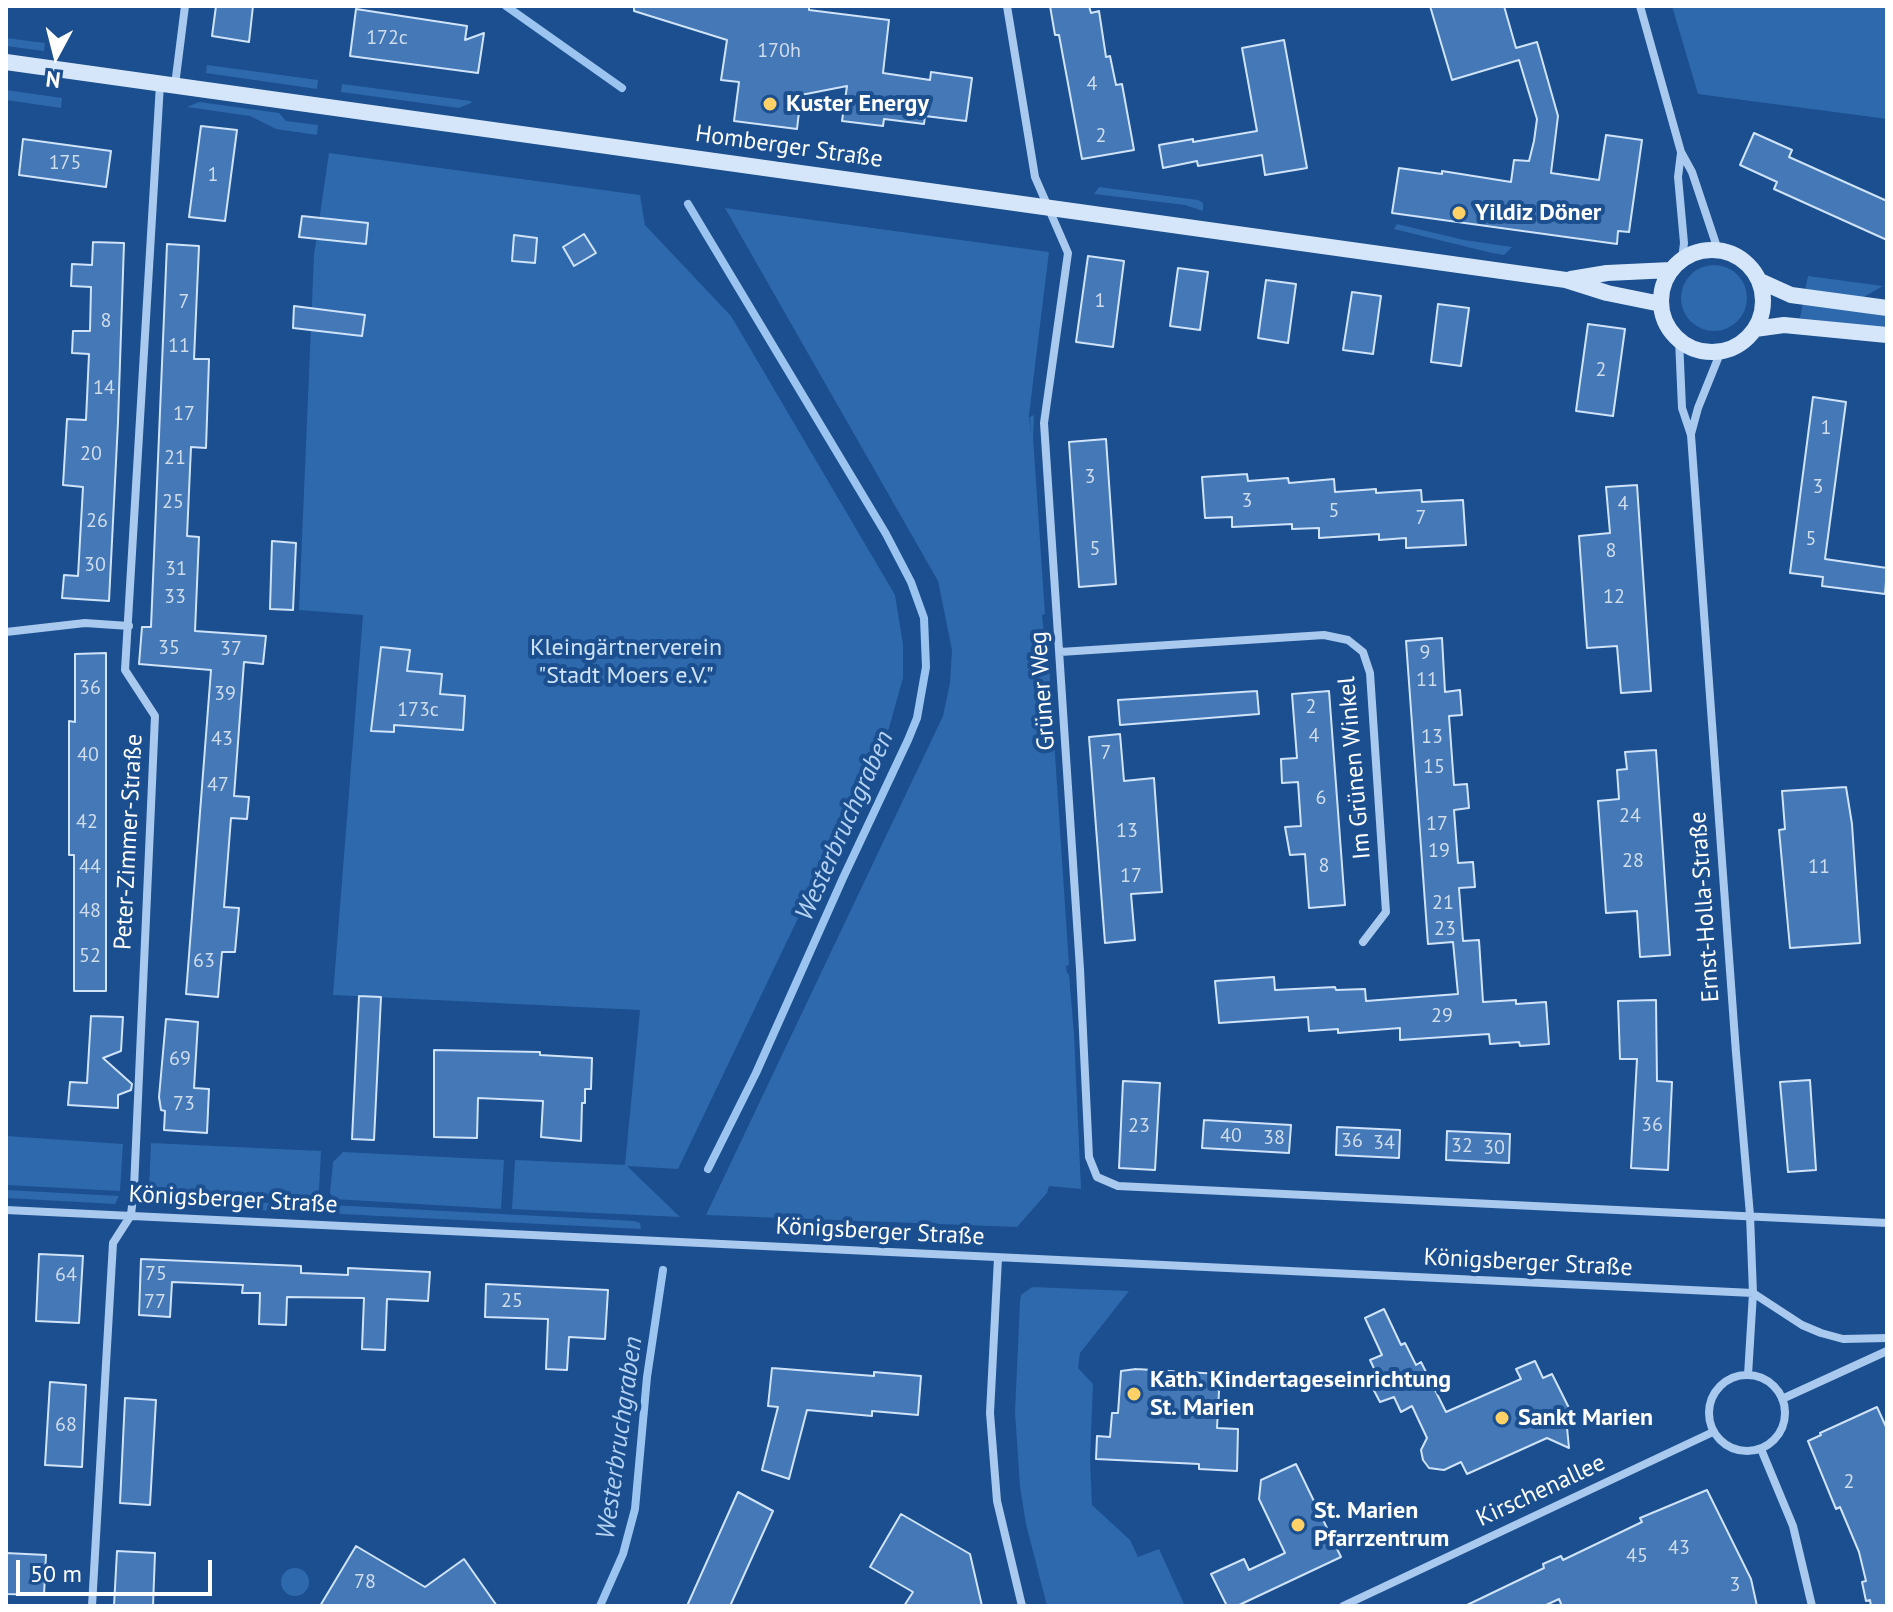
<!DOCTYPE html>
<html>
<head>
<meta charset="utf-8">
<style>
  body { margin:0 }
  #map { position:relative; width:1893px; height:1612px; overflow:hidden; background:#1b4f8f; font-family:"PT Sans",sans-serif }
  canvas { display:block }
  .frame { position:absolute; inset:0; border:8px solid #fff; pointer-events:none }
  .north { position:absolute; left:16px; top:16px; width:80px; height:80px; -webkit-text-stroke:6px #1b4f8f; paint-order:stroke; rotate:187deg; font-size:22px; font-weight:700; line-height:32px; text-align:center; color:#fff }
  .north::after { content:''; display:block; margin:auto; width:28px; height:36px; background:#fff; clip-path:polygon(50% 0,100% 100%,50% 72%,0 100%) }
  .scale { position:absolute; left:16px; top:1560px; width:196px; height:36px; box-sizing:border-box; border:4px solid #fff; border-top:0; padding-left:10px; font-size:24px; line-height:28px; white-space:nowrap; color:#fff; -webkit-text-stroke:6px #1b4f8f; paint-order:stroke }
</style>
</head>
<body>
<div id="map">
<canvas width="1893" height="1612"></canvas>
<div class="frame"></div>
<div class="north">N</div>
<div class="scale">50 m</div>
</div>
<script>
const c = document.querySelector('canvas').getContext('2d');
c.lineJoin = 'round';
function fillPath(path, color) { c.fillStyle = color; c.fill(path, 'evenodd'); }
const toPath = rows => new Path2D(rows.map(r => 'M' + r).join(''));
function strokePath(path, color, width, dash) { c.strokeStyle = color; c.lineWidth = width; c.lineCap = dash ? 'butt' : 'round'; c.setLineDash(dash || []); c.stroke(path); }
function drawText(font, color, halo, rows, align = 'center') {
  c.font = font + ' "PT Sans",sans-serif'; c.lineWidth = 8; c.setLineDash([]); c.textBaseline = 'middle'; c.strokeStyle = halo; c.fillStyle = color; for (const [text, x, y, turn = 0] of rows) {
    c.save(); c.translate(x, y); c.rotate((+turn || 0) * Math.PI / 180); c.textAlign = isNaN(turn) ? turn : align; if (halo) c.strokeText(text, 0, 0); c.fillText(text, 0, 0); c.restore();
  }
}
const green = toPath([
  [1672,6,1887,6,1887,119,1698,94],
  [6,38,45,43,44,51,6,46],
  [207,65,318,80,317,89,206,73],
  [342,84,471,101,471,103,459,108,341,92],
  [6,90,62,98,61,108,6,100],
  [199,102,279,113,286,121,318,125,317,135,276,129,250,116,187,107],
  [329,153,640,195,645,225,731,316,895,595,903,644,903,678,889,728,678,1169,627,1166,680,1217,512,1209,515,1160,625,1165,640,1010,333,995,363,615,299,610,314,255],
  [1099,187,1198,200,1203,203,1203,211,1185,205,1094,194],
  [725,208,1049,252,1029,415,1031,437,1030,417,1034,415,1033,437,1045,614,1042,615,1044,634,1047,634,1069,965,1066,966,1067,973,1069,974,1074,1034,1081,1189,1049,1186,1047,1193,1017,1227,706,1215,943,716,950,683,952,650,938,581],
  [1397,224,1464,240,1512,247,1504,255,1492,253,1394,229],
  '1681 298a33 33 0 1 1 66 0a33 33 0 1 1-66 0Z',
  [1808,276,1883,286,1862,298,1805,290],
  [1803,303,1885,316,1887,325,1882,328,1800,318],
  [6,1136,123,1144,120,1191,6,1185],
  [151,1143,321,1151,319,1190,310,1198,174,1195,149,1190],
  [343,1152,504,1160,501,1209,334,1199,330,1193,333,1162],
  [6,1190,119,1196,115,1204,6,1198],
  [150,1195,173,1201,316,1204,304,1212,205,1208,156,1205,157,1200,152,1199],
  [331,1205,634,1221,640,1223,641,1229,340,1214],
  [1032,1287,1129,1291,1080,1353,1078,1368,1093,1384,1090,1460,1092,1505,1130,1540,1138,1557,1159,1549,1185,1606,1047,1606,1026,1524,1020,1487,1015,1412,1020,1301,1021,1295],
  '281 1582a14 14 0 1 1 28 0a14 14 0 1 1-28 0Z'
]);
const stream = toPath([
  [506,6,622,88],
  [688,204,886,534,911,582,924,618,926,667,917,718,908,740,843,878,756,1073,708,1169],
  [600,1606,623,1554,635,1509,647,1377,663,1270]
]);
const building = toPath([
  [216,6,253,6,249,42,212,36,216,6],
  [634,6,809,6,809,10,889,20,883,73,930,80,931,72,972,78,966,121,925,116,924,124,884,119,883,126,842,121,847,86,801,95,797,129,734,121,739,82,721,80,727,40,634,11,634,6],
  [1050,6,1089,6,1091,13,1099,11,1106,57,1110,56,1116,85,1122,84,1134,150,1082,159,1059,35,1055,35,1050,6],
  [1430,6,1504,6,1516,48,1537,42,1558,116,1551,173,1599,180,1606,135,1642,140,1629,232,1618,231,1617,244,1392,213,1399,168,1442,174,1442,171,1511,182,1514,160,1529,161,1534,141,1537,119,1519,60,1452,80,1430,6],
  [356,9,467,26,465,40,484,33,478,73,350,56,356,9],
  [1284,40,1307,168,1265,175,1262,155,1198,166,1197,161,1163,168,1159,145,1193,139,1193,142,1257,131,1242,48,1284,40],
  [201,126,237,130,225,221,189,217,201,126],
  [1754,133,1792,150,1789,157,1887,201,1887,240,1774,189,1777,182,1740,165,1754,133],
  [23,139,111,151,106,187,19,175,23,139],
  [302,216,368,223,366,244,299,237,302,216],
  [584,234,596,253,574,266,563,247,584,234],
  [514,235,537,238,535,263,512,261,514,235],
  [93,242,124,243,118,422,109,601,62,598,64,575,78,576,83,487,63,485,67,419,86,420,89,354,72,353,73,331,90,331,91,287,71,286,72,264,92,265,93,242],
  [167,244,199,246,194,359,209,359,206,448,191,447,187,536,199,537,195,631,266,636,263,664,244,662,234,796,249,797,247,819,231,818,224,907,239,908,235,952,222,952,218,997,186,994,211,670,139,664,142,627,151,627,167,244],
  [1088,256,1124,261,1113,347,1076,342,1088,256],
  [1178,268,1208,272,1200,330,1170,326,1178,268],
  [1266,280,1296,284,1288,343,1258,338,1266,280],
  [1352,292,1381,296,1373,354,1343,350,1352,292],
  [1438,304,1469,308,1461,366,1431,362,1438,304],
  [294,306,365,315,362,336,293,328,294,306],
  [1588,324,1625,329,1613,416,1576,411,1588,324],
  [1813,397,1846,402,1825,559,1887,568,1885,594,1822,586,1823,577,1790,573,1813,397],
  [1106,439,1116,584,1079,587,1069,442,1106,439],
  [1247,474,1248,481,1288,478,1289,483,1334,479,1335,492,1376,489,1376,493,1421,490,1422,502,1463,500,1466,545,1406,548,1406,538,1379,540,1379,534,1319,538,1319,528,1292,529,1292,524,1232,527,1232,517,1205,518,1202,477,1247,474],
  [1637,485,1651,691,1621,693,1617,646,1587,648,1579,536,1610,533,1606,487,1637,485],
  [272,541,296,543,293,610,270,609,272,541],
  [1442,638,1445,692,1460,690,1462,715,1449,716,1454,785,1467,784,1469,808,1454,810,1458,863,1473,862,1474,874,1475,887,1459,888,1463,941,1479,940,1483,1002,1516,1000,1516,1004,1546,1002,1549,1044,1520,1046,1519,1042,1490,1044,1489,1034,1400,1040,1400,1028,1338,1033,1338,1029,1309,1031,1308,1017,1219,1023,1215,981,1274,977,1275,990,1335,987,1336,990,1365,989,1366,1001,1458,994,1453,942,1428,944,1406,641,1442,638],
  [381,647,410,650,407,671,442,674,440,694,465,696,463,730,394,725,394,732,371,731,381,647],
  [106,653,106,991,74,991,74,855,69,855,69,721,75,722,75,654,106,653],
  [1257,691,1259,714,1120,725,1118,700,1257,691],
  [1329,691,1345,905,1309,908,1305,854,1290,855,1285,827,1301,826,1298,782,1282,783,1281,759,1297,758,1292,694,1329,691],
  [1120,734,1124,781,1154,778,1162,892,1131,894,1135,940,1105,943,1089,737,1120,734],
  [1656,750,1670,955,1640,957,1637,911,1606,913,1598,801,1619,799,1617,770,1627,769,1625,752,1656,750],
  [1846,787,1852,824,1860,943,1790,948,1779,830,1785,829,1782,791,1846,787],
  [359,996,381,997,374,1140,352,1139,359,996],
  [1656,1000,1657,1081,1672,1082,1668,1170,1631,1168,1637,1059,1620,1059,1618,1001,1656,1000],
  [91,1016,123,1017,121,1051,103,1058,132,1084,131,1090,118,1095,118,1108,68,1105,70,1082,87,1083,91,1016],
  [166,1019,198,1022,194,1088,209,1089,207,1133,164,1130,165,1111,161,1110,159,1097,166,1019],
  [434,1050,540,1052,540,1055,592,1058,591,1089,585,1089,585,1103,582,1103,581,1141,541,1137,543,1101,478,1098,477,1138,434,1137,434,1050],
  [1810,1080,1816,1170,1788,1172,1780,1082,1810,1080],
  [1123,1081,1160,1083,1155,1170,1119,1168,1123,1081],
  [1204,1120,1291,1125,1289,1153,1202,1148,1204,1120],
  [1337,1127,1400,1130,1399,1158,1336,1155,1337,1127],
  [1447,1131,1510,1134,1509,1163,1446,1160,1447,1131],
  [39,1254,83,1256,79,1323,36,1321,39,1254],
  [141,1259,301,1266,301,1273,348,1275,348,1268,430,1272,428,1301,387,1299,385,1350,362,1349,364,1298,287,1297,286,1325,259,1324,260,1293,242,1293,243,1285,172,1282,170,1317,139,1315,141,1259],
  [486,1284,608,1290,605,1339,569,1337,567,1370,546,1369,548,1319,485,1317,486,1284],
  [1384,1309,1401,1345,1405,1343,1416,1365,1421,1362,1446,1412,1521,1379,1516,1369,1535,1361,1543,1378,1552,1374,1572,1414,1566,1417,1569,1448,1547,1438,1467,1474,1461,1462,1444,1470,1429,1468,1423,1460,1421,1450,1427,1438,1412,1406,1401,1412,1394,1397,1380,1402,1370,1383,1379,1379,1370,1360,1382,1355,1365,1318,1384,1309],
  [772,1368,874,1376,874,1372,921,1376,918,1415,872,1411,872,1416,807,1410,789,1479,762,1470,778,1407,768,1406,772,1368],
  [1136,1369,1220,1374,1217,1428,1238,1429,1237,1471,1199,1469,1199,1464,1096,1459,1097,1436,1110,1437,1112,1413,1118,1413,1121,1371,1136,1369],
  [50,1382,86,1385,82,1467,45,1465,50,1382],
  [125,1398,156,1400,150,1505,120,1503,125,1398],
  [1877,1407,1887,1429,1887,1606,1871,1606,1870,1600,1866,1601,1862,1582,1866,1581,1859,1552,1840,1507,1836,1509,1808,1441,1821,1435,1820,1433,1877,1407],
  [1296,1464,1341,1557,1237,1606,1227,1606,1211,1574,1244,1559,1249,1570,1285,1553,1259,1499,1261,1480,1296,1464],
  [1707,1490,1751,1579,1757,1606,1562,1606,1559,1599,1544,1606,1465,1606,1544,1568,1543,1564,1561,1556,1563,1560,1642,1522,1640,1518,1707,1490],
  [738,1492,773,1511,730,1606,687,1606,738,1492],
  [901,1514,970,1554,982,1606,904,1606,913,1592,870,1567,901,1514],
  [356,1546,425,1587,464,1559,497,1606,320,1606,356,1546],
  [117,1551,155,1553,153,1606,114,1606,117,1551],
  [6,1553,46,1555,44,1595,6,1594,6,1553]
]);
const minor = toPath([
  [1007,6,1035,177,1068,253,1044,423,1080,969,1089,1157,1097,1177,1118,1186,1887,1223],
  [1640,6,1681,152,1692,172,1718,250],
  [175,85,185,6],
  [1681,153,1678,177,1684,243,1682,260],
  [1679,339,1682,408,1691,435,1736,1053,1750,1215,1753,1293,1748,1375],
  [1691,434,1698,408,1721,351],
  [6,632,85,623,129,626],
  [1060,652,1324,635,1348,640,1363,652,1370,673,1386,912,1363,942],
  [6,1210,1753,1293,1802,1325,1821,1333,1843,1339,1887,1338],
  [998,1258,990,1413,997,1501,1022,1606],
  '1709 1413a38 38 0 1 1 76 0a38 38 0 1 1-76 0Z',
  [1782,1399,1887,1351],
  [1761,1449,1793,1526,1812,1606],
  [92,1606,113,1243,131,1215,134,1188,155,716,125,670,160,84],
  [1343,1606,1713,1432]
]);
const secondary = toPath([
  [6,62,1566,280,1607,293,1661,304],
  '1661 301a51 51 0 1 1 102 0a51 51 0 1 1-102 0Z',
  [1571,279,1607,273,1671,270],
  [1760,281,1791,295,1887,308],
  [1755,329,1784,325,1887,335]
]);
const markers = [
  [770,104,8,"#ffd166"],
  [1459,213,8,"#ffd166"],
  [1134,1394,8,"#ffd166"],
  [1502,1418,8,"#ffd166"],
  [1298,1525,8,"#ffd166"]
];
const numberNames = [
  ["172c",387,38],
  ["170h",779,51],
  ["4",1092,84],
  ["2",1101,136],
  ["175",65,163],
  ["1",213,175],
  ["1",1100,301],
  ["7",184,302],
  ["8",106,321],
  ["11",179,346],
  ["2",1601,370],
  ["14",104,388],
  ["17",184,414],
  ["1",1826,428],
  ["20",91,454],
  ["21",175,458],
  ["3",1090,477],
  ["3",1818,487],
  ["3",1247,501],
  ["25",173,502],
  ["4",1623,504],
  ["5",1334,511],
  ["7",1421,518],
  ["26",97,521],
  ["5",1811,539],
  ["5",1095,549],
  ["8",1611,551],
  ["30",95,565],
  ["31",176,569],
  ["33",175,597],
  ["12",1614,597],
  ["35",169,648],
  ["37",231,649],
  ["9",1425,653],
  ["11",1427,680],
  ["36",90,688],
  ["39",225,694],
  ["2",1311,707],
  ["173c",418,710],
  ["4",1314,736],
  ["13",1432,737],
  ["43",222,739],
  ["7",1106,753],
  ["40",88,755],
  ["15",1434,767],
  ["47",218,785],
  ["6",1321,798],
  ["24",1630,816],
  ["42",87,822],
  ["17",1437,824],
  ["13",1127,831],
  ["19",1439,851],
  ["28",1633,861],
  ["8",1324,866],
  ["44",90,867],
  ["11",1819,867],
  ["17",1131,876],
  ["21",1443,903],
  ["48",90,911],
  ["23",1445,929],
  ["52",90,956],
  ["63",204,961],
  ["29",1442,1016],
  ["69",180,1059],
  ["73",184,1104],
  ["36",1652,1125],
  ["23",1139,1126],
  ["40",1231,1136],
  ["38",1274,1138],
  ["36",1352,1141],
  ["34",1384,1143],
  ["32",1462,1146],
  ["30",1494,1148],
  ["75",156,1274],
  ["64",66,1275],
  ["25",512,1301],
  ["77",155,1302],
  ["68",66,1425],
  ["2",1849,1482],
  ["43",1679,1548],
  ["45",1637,1556],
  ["78",365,1582],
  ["3",1735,1585]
];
const poiNames = [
  ["Kuster Energy",786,104],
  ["Yildiz Döner",1475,213],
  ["Kath. Kindertageseinrichtung",1150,1380],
  ["St. Marien",1150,1408],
  ["Sankt Marien",1518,1418],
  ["St. Marien",1314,1511],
  ["Pfarrzentrum",1314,1539]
];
const streetNames = [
  ["Homberger Straße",789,147,8],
  ["Grüner Weg",1043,691,-94],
  ["Im Grünen Winkel",1355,768,-95],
  ["Peter-Zimmer-Straße",129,842,-87],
  ["Ernst-Holla-Straße",1705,907,-94],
  ["Königsberger Straße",233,1200,3],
  ["Königsberger Straße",880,1232,3],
  ["Königsberger Straße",1528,1263,3],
  ["Kirschenallee",1541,1491,-25]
];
const parkNames = [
  ["Kleingärtnerverein",626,648],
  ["\"Stadt Moers e.V.\"",626,676]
];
const waterNames = [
  ["Westerbruchgraben",845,826,-66],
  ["Westerbruchgraben",620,1438,-82]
];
fillPath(green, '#2e69ad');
strokePath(stream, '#9cc4f0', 8);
fillPath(building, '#4478b7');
strokePath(building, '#cfe3fa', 2);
strokePath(minor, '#a9c9ee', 8);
strokePath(secondary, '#d6e6fa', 16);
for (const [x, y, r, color] of markers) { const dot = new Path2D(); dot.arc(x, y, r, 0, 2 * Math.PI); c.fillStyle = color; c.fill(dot); strokePath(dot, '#1b4f8f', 3); }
drawText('20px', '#d0dded', null, numberNames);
drawText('bold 24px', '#fff', '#1b4f8f', poiNames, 'left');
drawText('24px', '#fff', '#1b4f8f', streetNames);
drawText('24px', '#cfe3fa', '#1b4f8f', parkNames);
drawText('italic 26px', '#b5d3f5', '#1b4f8f', waterNames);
</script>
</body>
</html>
